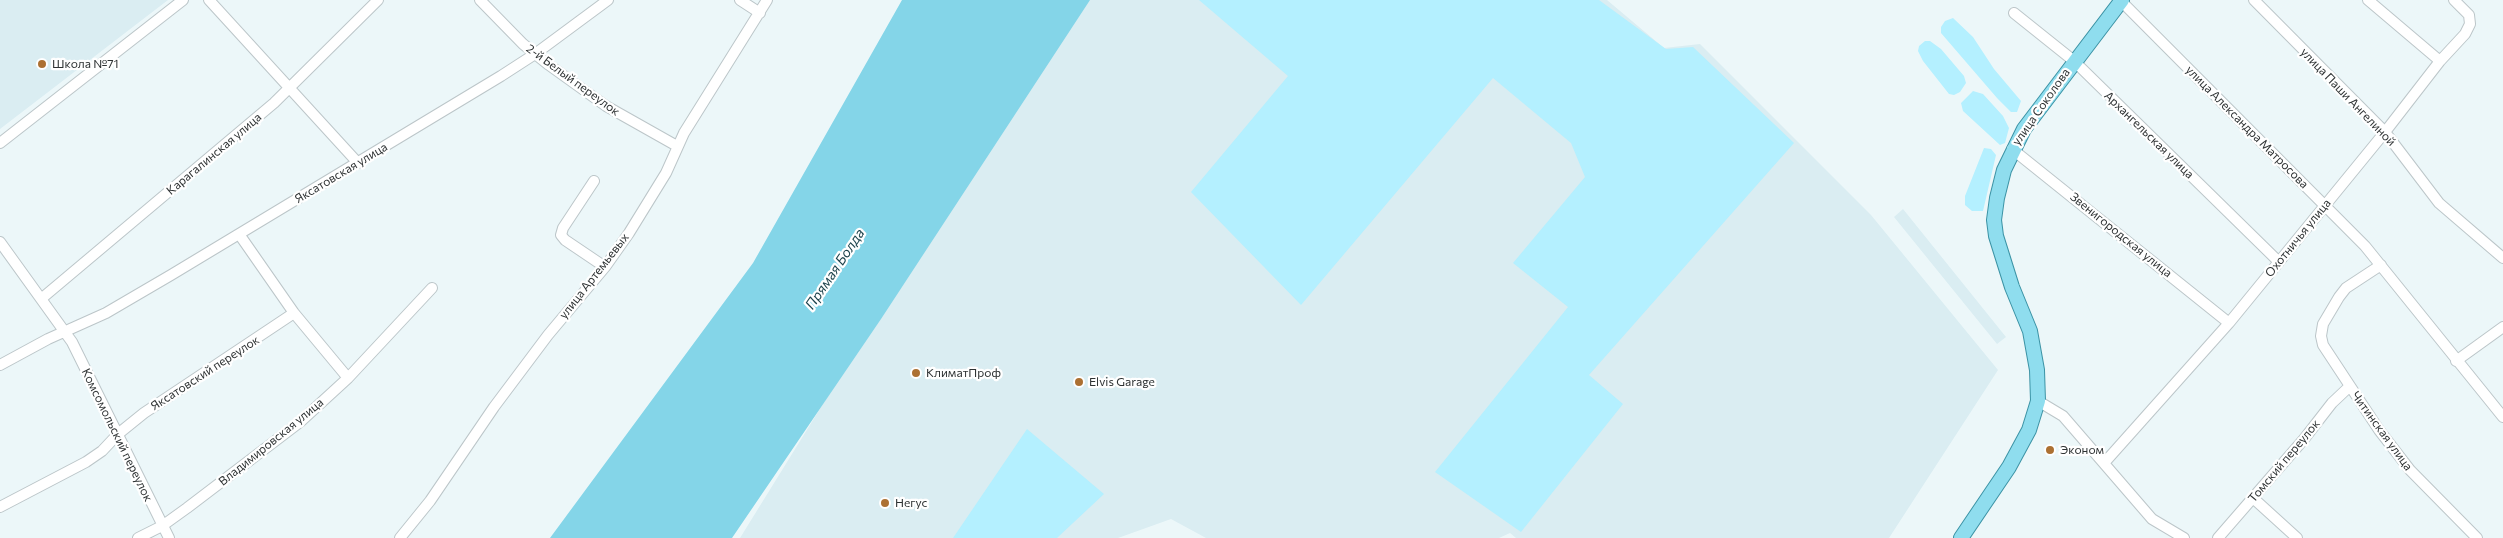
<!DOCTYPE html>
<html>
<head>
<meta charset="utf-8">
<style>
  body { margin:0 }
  canvas { display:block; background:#ecf7f9 }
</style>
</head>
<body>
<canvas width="2503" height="538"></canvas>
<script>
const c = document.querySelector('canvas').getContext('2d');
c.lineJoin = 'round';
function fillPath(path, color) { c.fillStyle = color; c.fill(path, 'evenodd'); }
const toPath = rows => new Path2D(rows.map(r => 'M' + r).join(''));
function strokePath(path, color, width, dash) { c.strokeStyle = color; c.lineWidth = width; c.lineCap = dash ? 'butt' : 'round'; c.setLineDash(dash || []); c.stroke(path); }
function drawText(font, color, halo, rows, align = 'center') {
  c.font = font + ' Commissioner,sans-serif'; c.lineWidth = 4.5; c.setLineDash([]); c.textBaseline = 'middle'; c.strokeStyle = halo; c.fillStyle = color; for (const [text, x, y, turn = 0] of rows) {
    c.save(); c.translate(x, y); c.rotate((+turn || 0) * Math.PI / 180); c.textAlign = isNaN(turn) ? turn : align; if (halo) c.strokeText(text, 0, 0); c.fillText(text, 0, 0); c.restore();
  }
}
const built = toPath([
  [0,0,168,0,0,129],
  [1073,0,1607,0,1664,48,1700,44,1871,215,1998,370,1889,538,1516,538,1510,533,1499,538,1206,538,1171,519,1118,538,740,538],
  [1903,209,2006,337,1997,344,1894,217]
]);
const green = toPath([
  [1199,0,1599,0,1666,49,1693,47,1794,143,1589,375,1623,404,1521,532,1435,472,1568,307,1513,263,1585,177,1571,143,1493,78,1301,305,1191,192,1288,76],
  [1953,18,1973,37,1994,69,2021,101,2017,112,2011,112,1997,98,1941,33,1941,27,1945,21],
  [1925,41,1930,41,1941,49,1964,76,1966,83,1960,92,1954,95,1949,94,1923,61,1918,51,1919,46],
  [1973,91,1983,94,2003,116,2009,128,2005,143,2000,145,1963,111,1961,103],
  [1984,148,1991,149,1996,155,1983,211,1972,211,1965,205,1965,196],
  [1027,429,1104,494,1057,538,953,538]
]);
const water = toPath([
  [902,0,1090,0,881,319,732,538,550,538,753,263]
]);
const minor = toPath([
  [209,0,358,163],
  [480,0,523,44,549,65,606,106,677,146],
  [740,0,760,13],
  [2254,0,2385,132,2439,203,2503,258],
  [2368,0,2440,61],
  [2121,1,2365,246,2503,417],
  [2014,13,2074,61,2279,262],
  [0,143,183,0],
  [2012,149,2229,323],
  [594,181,563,228,561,235,565,240,605,267],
  [239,234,294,313,348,378],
  [0,242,72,342,169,538],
  [2381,265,2346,288,2339,297,2323,324,2321,336,2323,345,2379,430,2410,470,2477,538],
  [41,299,274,103,378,0],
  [2456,361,2503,327],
  [0,365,48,339,106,313,171,275,501,76,535,54,608,0],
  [2038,401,2063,416,2152,519,2184,538],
  [2105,462,2229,323,2385,132,2440,61,2465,34,2470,24,2469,15,2454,0],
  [2253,498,2297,538],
  [0,507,86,462,102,451,118,434,144,413,294,313],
  [138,538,162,526,187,508,300,422,348,378,432,288],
  [400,538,430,501,494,407,548,335,605,267,629,233,666,173,684,133,767,0],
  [2218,538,2304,439,2332,403,2350,386]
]);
const major = toPath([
  [1961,538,2009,467,2029,430,2038,401,2037,370,2030,331,2012,287,1996,236,1994,220,1997,198,2004,170,2024,129,2122,0]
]);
const markers = [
  [42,64,5,"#ac7032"],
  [916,373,5,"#ac7032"],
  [1079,382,5,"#ac7032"],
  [2050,450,5,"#ac7032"],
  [885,503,5,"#ac7032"]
];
const poiNames = [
  ["Школа №71",52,64],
  ["КлиматПроф",926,373],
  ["Elvis Garage",1089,382],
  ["Эконом",2060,450],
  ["Негус",895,503]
];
const streetNames = [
  ["2-й Белый переулок",573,80,36],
  ["улица Паши Ангелиной",2348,97,46],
  ["улица Соколова",2041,107,-55],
  ["улица Александра Матросова",2247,127,45],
  ["Архангельская улица",2149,135,44],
  ["Карагалинская улица",214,154,-40],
  ["Яксатовская улица",341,173,-31],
  ["Звенигородская улица",2121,235,39],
  ["Охотничья улица",2298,238,-51],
  ["улица Артемьевых",594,276,-52],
  ["Яксатовский переулок",205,373,-33],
  ["Читинская улица",2382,431,54],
  ["Комсомольский переулок",117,435,64],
  ["Владимировская улица",271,442,-39],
  ["Томский переулок",2284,461,-50]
];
const waterNames = [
  ["Прямая Болда",835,269,-56]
];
fillPath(built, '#daedf2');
fillPath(green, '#b4f0ff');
fillPath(water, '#84d5e8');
strokePath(minor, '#bcc6c9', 12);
strokePath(major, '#3c93a5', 16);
strokePath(minor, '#fff', 10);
strokePath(major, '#8fddee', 14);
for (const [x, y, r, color] of markers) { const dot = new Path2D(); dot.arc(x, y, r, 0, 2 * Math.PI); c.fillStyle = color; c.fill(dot); strokePath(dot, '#fff', 2); }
drawText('12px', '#2e3233', '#fff', poiNames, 'left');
drawText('12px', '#2e3233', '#fff', streetNames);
drawText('italic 14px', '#1d434c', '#fff', waterNames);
</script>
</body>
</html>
